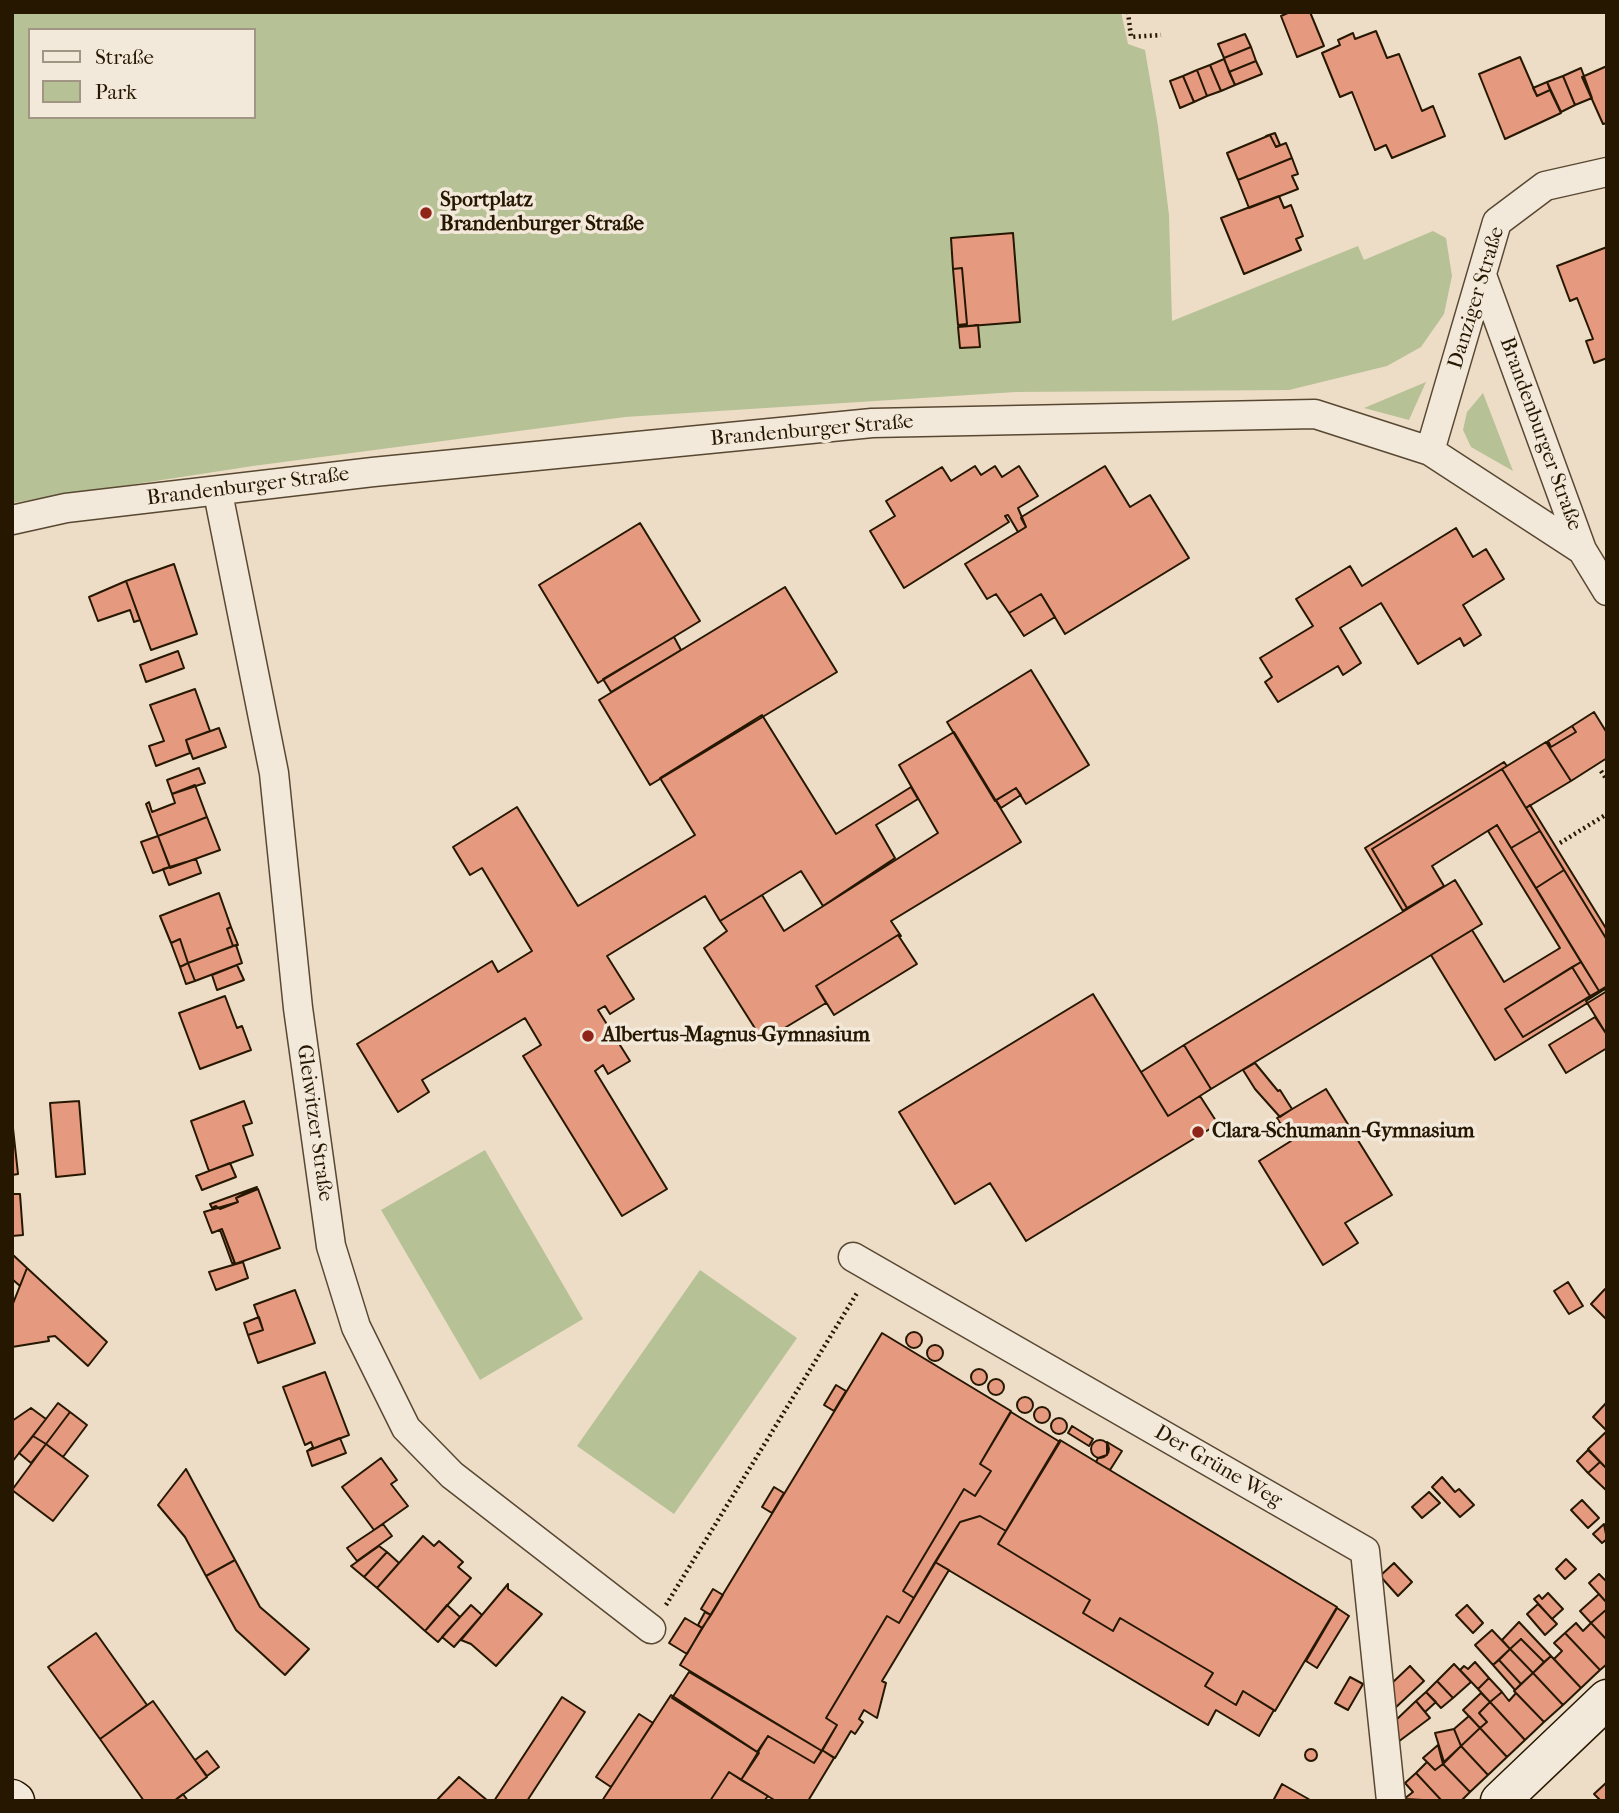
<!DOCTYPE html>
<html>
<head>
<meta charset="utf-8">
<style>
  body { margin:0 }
  #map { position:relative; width:1619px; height:1813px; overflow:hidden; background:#edddc6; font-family:"IM FELL French Canon",serif }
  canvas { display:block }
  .frame { position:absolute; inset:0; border:14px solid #261701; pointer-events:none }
  .legend { position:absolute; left:28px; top:28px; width:228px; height:91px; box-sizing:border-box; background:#f3e9da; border:2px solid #a19583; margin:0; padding:9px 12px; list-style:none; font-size:21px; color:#261701 }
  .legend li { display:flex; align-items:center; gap:14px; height:35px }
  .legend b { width:35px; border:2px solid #a19583 }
</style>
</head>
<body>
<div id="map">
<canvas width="1619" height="1813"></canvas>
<div class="frame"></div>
<ul class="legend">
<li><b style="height:9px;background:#f3e9da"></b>Straße</li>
<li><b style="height:19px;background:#b7c196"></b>Park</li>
</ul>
</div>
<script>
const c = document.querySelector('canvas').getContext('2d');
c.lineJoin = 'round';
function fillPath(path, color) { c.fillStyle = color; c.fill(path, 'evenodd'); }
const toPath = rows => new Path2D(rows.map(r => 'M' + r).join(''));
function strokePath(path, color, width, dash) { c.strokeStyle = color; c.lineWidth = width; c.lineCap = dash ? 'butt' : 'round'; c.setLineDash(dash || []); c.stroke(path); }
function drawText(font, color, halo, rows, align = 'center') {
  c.font = font + ' "IM FELL French Canon",serif'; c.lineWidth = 7; c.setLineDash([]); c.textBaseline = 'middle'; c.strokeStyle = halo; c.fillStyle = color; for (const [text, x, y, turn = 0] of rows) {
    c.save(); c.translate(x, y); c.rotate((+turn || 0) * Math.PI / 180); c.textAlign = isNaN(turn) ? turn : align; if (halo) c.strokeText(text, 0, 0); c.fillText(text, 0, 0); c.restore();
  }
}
const green = toPath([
  [12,12,1121,12,1128,44,1145,50,1158,126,1169,215,1172,321,1358,246,1364,260,1433,231,1446,238,1452,276,1444,314,1421,347,1387,366,1289,390,1016,392,625,417,253,466,12,503],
  [30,30,254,30,254,117,30,117],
  [1426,382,1409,420,1364,408],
  [1483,393,1513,471,1471,447,1463,430,1467,412],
  [485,1150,583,1319,480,1380,381,1210],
  [700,1270,797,1338,674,1514,577,1446]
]);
const building = toPath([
  [1290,12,1310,12,1324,46,1297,57,1281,16,1290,12],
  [1376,31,1387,58,1399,54,1422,111,1433,106,1445,136,1392,158,1386,145,1375,150,1352,92,1340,97,1322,53,1340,45,1338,40,1353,33,1355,39,1376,31],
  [1245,34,1251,47,1224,58,1218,44,1245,34],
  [1251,47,1256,61,1229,72,1224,58,1251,47],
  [1520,57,1537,96,1550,90,1561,113,1505,139,1479,74,1520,57],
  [1224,59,1235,85,1221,91,1210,65,1224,59],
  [1256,61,1262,74,1235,85,1229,72,1256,61],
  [1210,65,1221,91,1207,96,1197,70,1210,65],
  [1607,66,1607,123,1603,124,1582,77,1607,66],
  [1581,68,1592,98,1575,105,1563,76,1581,68],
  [1197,70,1207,96,1194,102,1183,76,1197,70],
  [1183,76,1194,102,1180,108,1170,81,1183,76],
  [1563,76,1575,105,1561,112,1547,82,1563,76],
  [1547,82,1550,90,1537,96,1533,88,1547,82],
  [1275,133,1280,145,1276,147,1270,135,1266,136,1275,133],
  [1270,135,1276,147,1286,143,1292,158,1238,180,1227,153,1270,135],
  [1292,158,1298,174,1292,176,1298,189,1249,208,1238,180,1292,158],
  [1279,196,1284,208,1291,205,1303,236,1296,239,1301,250,1244,274,1221,218,1279,196],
  [1013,233,1020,322,958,327,967,324,962,268,953,269,951,238,1013,233],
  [1607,247,1607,358,1594,363,1586,341,1593,339,1577,298,1570,301,1557,266,1607,247],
  [962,268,967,324,958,325,953,269,962,268],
  [978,325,980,347,960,348,958,327,978,325],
  [975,466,981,475,995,466,1002,477,1019,466,1038,496,1018,508,1026,527,1018,532,1008,515,1005,516,1009,522,904,588,870,531,895,516,886,501,942,467,951,481,975,466],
  [1105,466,1130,507,1150,495,1189,558,1065,634,1041,594,1009,613,996,594,987,599,965,564,1026,527,1021,518,1023,516,1105,466],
  [640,523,700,621,598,683,539,585,640,523],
  [1456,528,1473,557,1486,549,1504,579,1463,605,1481,635,1464,646,1460,638,1418,664,1381,603,1340,628,1361,663,1343,675,1338,666,1278,702,1265,682,1272,677,1260,658,1313,626,1296,599,1350,566,1362,586,1456,528],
  [174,564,197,634,151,650,126,581,174,564],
  [126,581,140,620,134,622,130,610,98,621,89,597,126,581],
  [785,587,837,672,650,785,599,700,785,587],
  [1041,594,1055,617,1024,636,1009,613,1041,594],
  [674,637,681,650,611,692,603,679,674,637],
  [178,651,184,668,146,682,140,665,178,651],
  [1031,670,1089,765,1026,804,1016,788,995,801,947,722,1031,670],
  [195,689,210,731,186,740,190,753,156,766,149,746,164,741,150,705,195,689],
  [1594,712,1607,733,1607,758,1571,781,1546,742,1551,747,1576,732,1572,726,1594,712],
  [762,715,836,834,911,787,918,799,876,825,895,858,823,906,801,871,720,921,705,896,607,956,634,999,610,1014,605,1006,598,1010,630,1061,608,1074,603,1065,595,1071,667,1189,622,1216,523,1056,541,1045,525,1018,422,1080,429,1092,398,1112,357,1044,492,961,498,972,532,951,482,868,470,875,453,847,517,807,578,906,695,835,660,778,762,715],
  [1572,726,1576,732,1551,747,1548,741,1572,726],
  [219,728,226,747,193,759,186,740,219,728],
  [954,732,1021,842,891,921,901,936,898,935,816,986,826,1003,763,1041,704,948,727,931,720,921,762,895,784,931,938,833,899,765,954,732],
  [1546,742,1571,781,1526,808,1502,769,1546,742],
  [1504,762,1507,766,1372,849,1407,908,1403,911,1365,848,1504,762],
  [199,768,205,783,172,794,167,780,199,768],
  [1502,769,1540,831,1511,848,1497,825,1432,866,1444,886,1407,908,1372,849,1502,769],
  [195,785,207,817,158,836,146,804,149,802,152,812,175,803,172,794,195,785],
  [1016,788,1021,795,1001,808,996,800,1016,788],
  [1530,805,1607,930,1607,940,1526,808,1530,805],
  [207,817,220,850,170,868,158,836,207,817],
  [1497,825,1581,962,1505,1009,1523,1037,1607,986,1607,991,1495,1060,1431,955,1472,930,1504,982,1560,948,1488,831,1497,825],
  [1540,831,1564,870,1536,888,1511,848,1540,831],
  [158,836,170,867,153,873,141,842,158,836],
  [196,859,201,873,169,885,163,869,196,859],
  [1564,870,1607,940,1607,986,1599,991,1536,888,1564,870],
  [1455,880,1482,924,1211,1089,1184,1045,1455,880],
  [219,893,231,927,227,929,233,946,188,963,180,939,171,943,160,916,219,893],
  [231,927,238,945,233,946,227,929,231,927],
  [898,935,917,964,834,1015,816,986,898,935],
  [180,939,188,963,180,967,171,943,180,939],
  [236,945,242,963,195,981,188,963,236,945],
  [1581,962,1599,991,1590,996,1572,967,1581,962],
  [188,963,195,981,186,984,180,967,188,963],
  [237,965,244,980,217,990,212,975,237,965],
  [1572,967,1590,996,1523,1037,1505,1009,1572,967],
  [1605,989,1607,993,1607,1035,1586,1001,1605,989],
  [1093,994,1168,1116,1200,1096,1218,1124,1026,1241,990,1183,955,1204,899,1112,1093,994],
  [225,996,237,1028,242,1026,251,1050,200,1069,179,1013,225,996],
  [1595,1017,1607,1035,1607,1048,1566,1073,1549,1045,1595,1017],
  [1184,1045,1211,1089,1168,1116,1141,1072,1184,1045],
  [1255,1063,1278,1091,1280,1090,1292,1109,1280,1117,1255,1089,1243,1070,1255,1063],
  [1326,1089,1392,1195,1345,1223,1358,1243,1323,1265,1259,1161,1291,1141,1277,1118,1326,1089],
  [79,1101,85,1174,56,1177,50,1103,79,1101],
  [244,1101,252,1123,243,1126,253,1155,209,1171,191,1121,244,1101],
  [12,1119,18,1174,12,1175,12,1119],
  [230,1163,236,1177,202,1190,196,1176,230,1163],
  [257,1187,236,1198,238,1202,220,1209,216,1206,212,1208,210,1204,257,1187],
  [258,1189,280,1248,235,1264,222,1229,212,1233,204,1212,238,1202,236,1198,258,1189],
  [12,1194,20,1194,23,1235,12,1236,12,1194],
  [222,1229,235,1263,232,1263,220,1230,222,1229],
  [12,1254,27,1268,20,1286,12,1279,12,1254],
  [243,1262,248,1278,216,1290,209,1272,243,1262],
  [27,1268,107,1342,88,1366,55,1336,48,1337,49,1341,12,1347,12,1306,27,1268],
  [1568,1282,1583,1306,1569,1314,1554,1291,1568,1282],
  [1605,1289,1607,1290,1607,1320,1591,1304,1605,1289],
  [295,1290,315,1343,258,1363,248,1335,263,1330,254,1305,295,1290],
  [259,1317,263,1330,248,1335,244,1323,259,1317],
  '906 1340a8 8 0 1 1 16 0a8 8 0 1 1-16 0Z',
  [882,1333,1011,1411,980,1464,991,1471,975,1496,964,1489,903,1591,914,1598,899,1623,887,1616,826,1718,837,1725,822,1751,680,1665,882,1333],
  '927 1353a8 8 0 1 1 16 0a8 8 0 1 1-16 0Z',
  '971 1377a8 8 0 1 1 16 0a8 8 0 1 1-16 0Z',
  [325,1372,349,1435,307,1451,313,1447,311,1442,305,1445,283,1387,325,1372],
  '988 1387a8 8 0 1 1 16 0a8 8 0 1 1-16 0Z',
  [836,1385,846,1391,834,1411,824,1405,836,1385],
  '1017 1405a8 8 0 1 1 16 0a8 8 0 1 1-16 0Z',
  [1607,1402,1607,1431,1593,1417,1607,1402],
  [58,1403,70,1412,46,1444,33,1436,58,1403],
  '1034 1415a8 8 0 1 1 16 0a8 8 0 1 1-16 0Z',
  [31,1408,46,1419,12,1462,12,1421,31,1408],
  [70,1412,87,1425,63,1457,46,1444,70,1412],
  [1011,1412,1060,1442,1006,1531,980,1516,960,1522,914,1598,903,1591,964,1489,975,1496,991,1471,980,1464,1011,1412],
  '1051 1426a8 8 0 1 1 16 0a8 8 0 1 1-16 0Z',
  [1072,1426,1093,1439,1089,1446,1068,1433,1072,1426],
  [1607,1431,1607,1469,1588,1449,1607,1431],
  [33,1436,46,1444,31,1463,19,1453,33,1436],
  [340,1438,346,1453,312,1466,307,1451,340,1438],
  [1060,1440,1337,1607,1275,1711,1243,1691,1236,1705,1205,1686,1213,1673,1120,1618,1113,1631,1083,1613,1090,1600,998,1544,1060,1440],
  '1091 1449a9 9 0 1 1 18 0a9 9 0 1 1-18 0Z',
  [1107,1442,1122,1451,1110,1470,1096,1462,1098,1458,1107,1455,1107,1442],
  [46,1444,88,1476,53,1521,12,1490,46,1444],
  [1588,1450,1600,1462,1588,1473,1577,1461,1588,1450],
  [381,1458,397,1480,391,1484,408,1506,374,1530,342,1487,381,1458],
  [1600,1462,1607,1469,1607,1491,1588,1473,1600,1462],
  [186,1469,235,1560,206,1576,185,1537,158,1505,186,1469],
  [1442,1477,1455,1492,1459,1489,1474,1505,1460,1517,1432,1487,1442,1477],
  [774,1487,784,1493,772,1513,762,1507,774,1487],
  [1429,1492,1440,1503,1422,1518,1412,1507,1429,1492],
  [1582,1500,1599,1518,1588,1528,1571,1510,1582,1500],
  [980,1516,1006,1531,998,1544,1090,1600,1083,1613,1113,1631,1120,1618,1213,1673,1205,1686,1236,1705,1243,1691,1274,1710,1259,1736,1216,1710,1208,1725,935,1562,960,1522,980,1516],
  [383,1524,392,1536,357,1561,347,1548,383,1524],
  [1604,1524,1607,1539,1602,1543,1593,1534,1604,1524],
  [423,1536,434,1546,439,1541,463,1562,458,1567,471,1578,425,1631,377,1588,423,1536],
  [379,1546,387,1552,364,1577,351,1566,379,1546],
  [387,1552,399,1563,377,1588,364,1577,387,1552],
  [1566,1559,1576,1569,1565,1579,1556,1569,1566,1559],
  [235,1560,260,1607,309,1649,285,1675,236,1630,206,1576,235,1560],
  [935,1562,949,1570,882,1681,886,1683,877,1718,864,1710,859,1719,863,1722,855,1734,851,1731,835,1758,822,1750,837,1725,826,1718,887,1616,899,1623,935,1562],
  [1394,1563,1412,1582,1398,1596,1380,1576,1394,1563],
  [1599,1574,1607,1582,1607,1603,1589,1583,1599,1574],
  [508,1584,508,1589,542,1614,496,1666,471,1644,461,1640,508,1584],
  [713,1589,723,1595,711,1615,701,1609,713,1589],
  [1548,1593,1563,1609,1552,1619,1534,1599,1539,1595,1542,1599,1548,1593],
  [1599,1594,1607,1603,1607,1609,1591,1623,1580,1611,1599,1594],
  [1538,1604,1557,1624,1545,1635,1527,1614,1538,1604],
  [447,1605,460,1617,438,1642,425,1631,447,1605],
  [471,1605,482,1615,454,1647,442,1637,471,1605],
  [1467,1605,1483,1623,1473,1633,1456,1615,1467,1605],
  [1337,1608,1349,1616,1317,1668,1306,1661,1337,1608],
  [1607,1609,1607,1640,1591,1623,1607,1609],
  [705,1612,711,1615,702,1628,698,1625,705,1612],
  [685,1618,702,1628,687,1654,669,1643,685,1618],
  [1519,1622,1551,1656,1544,1662,1521,1639,1510,1649,1502,1640,1519,1622],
  [1576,1623,1583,1631,1591,1623,1607,1640,1607,1664,1600,1670,1565,1633,1576,1623],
  [1492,1630,1510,1649,1493,1665,1475,1645,1492,1630],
  [96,1633,147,1705,100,1739,48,1667,96,1633],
  [1565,1633,1600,1670,1581,1688,1554,1659,1562,1651,1554,1643,1565,1633],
  [1521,1639,1544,1662,1533,1673,1510,1649,1521,1639],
  [1510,1649,1533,1673,1521,1684,1499,1660,1510,1649],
  [1551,1656,1581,1688,1563,1705,1533,1673,1551,1656],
  [1499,1660,1521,1684,1515,1690,1493,1665,1499,1660],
  [1475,1662,1489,1678,1478,1689,1460,1670,1464,1666,1468,1669,1475,1662],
  [1454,1664,1471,1682,1453,1698,1437,1681,1454,1664],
  [1410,1666,1424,1681,1394,1709,1392,1683,1410,1666],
  [689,1672,822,1751,814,1763,768,1736,757,1752,672,1698,689,1672],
  [1533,1673,1563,1705,1544,1722,1514,1691,1533,1673],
  [1350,1677,1363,1684,1348,1710,1335,1703,1350,1677],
  [1489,1678,1502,1692,1490,1702,1478,1689,1489,1678],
  [1437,1681,1453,1698,1441,1708,1426,1692,1437,1681],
  [1426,1692,1436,1702,1425,1712,1416,1701,1426,1692],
  [1502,1692,1509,1701,1516,1693,1544,1722,1525,1740,1490,1702,1502,1692],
  [1481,1693,1490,1702,1479,1713,1487,1722,1480,1728,1463,1710,1481,1693],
  [671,1695,759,1753,741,1780,729,1772,710,1801,602,1801,671,1695],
  [562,1697,585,1712,527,1801,494,1801,562,1697],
  [153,1701,207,1777,174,1801,144,1801,100,1739,153,1701],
  [1416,1701,1430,1718,1398,1742,1396,1720,1416,1701],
  [1490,1702,1525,1740,1507,1757,1480,1728,1487,1722,1479,1713,1490,1702],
  [639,1714,653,1723,611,1787,596,1777,639,1714],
  [1469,1716,1480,1728,1461,1746,1454,1729,1469,1716],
  [1480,1728,1507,1757,1488,1775,1461,1746,1480,1728],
  [1454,1729,1461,1746,1444,1762,1435,1733,1454,1729],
  [768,1736,814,1763,822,1750,834,1758,808,1801,776,1801,741,1780,768,1736],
  [1438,1745,1443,1764,1435,1770,1423,1758,1438,1745],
  [1461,1746,1488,1775,1470,1792,1443,1764,1461,1746],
  '1305 1755a6 6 0 1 1 12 0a6 6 0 1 1-12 0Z',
  [207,1751,219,1767,207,1776,195,1760,207,1751],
  [1427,1762,1435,1770,1443,1764,1470,1792,1461,1801,1442,1801,1416,1773,1427,1762],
  [729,1772,768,1796,764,1801,710,1801,729,1772],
  [1416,1773,1442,1801,1404,1799,1413,1792,1405,1783,1416,1773],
  [459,1777,488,1801,436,1801,459,1777],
  [1607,1782,1607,1801,1601,1801,1594,1794,1607,1782],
  [1282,1784,1312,1801,1273,1801,1282,1784],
  [183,1794,188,1801,174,1801,179,1797,183,1794]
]);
const path = toPath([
  [1128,12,1131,37,1161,35],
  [1601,771,1607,780],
  [1560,843,1607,814],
  [666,1605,857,1293]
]);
const minor = toPath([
  [1483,278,1582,550],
  [1430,451,1497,222,1545,186,1607,172],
  [218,493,274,773,298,1008,331,1246,356,1327,406,1428,452,1475,651,1629],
  [12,520,66,508,373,472,872,423,1315,414,1430,451,1582,550,1607,591],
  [853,1257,1365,1551,1391,1801]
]);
const secondary = toPath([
  [12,1799,15,1801],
  [1500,1801,1607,1699]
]);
const markers = [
  [426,213,7,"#8f2418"],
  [588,1036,7,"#8f2418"],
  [1198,1132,7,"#8f2418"]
];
const poiNames = [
  ["Sportplatz",440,201],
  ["Brandenburger Straße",440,225],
  ["Albertus-Magnus-Gymnasium",602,1036],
  ["Clara-Schumann-Gymnasium",1212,1132]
];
const streetNames = [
  ["Danziger Straße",1477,298,-73],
  ["Brandenburger Straße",812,431,-5],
  ["Brandenburger Straße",1540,434,70],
  ["Brandenburger Straße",248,487,-7],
  ["Gleiwitzer Straße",314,1123,82],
  ["Der Grüne Weg",1218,1467,30]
];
fillPath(green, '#b7c196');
fillPath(building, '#e59a80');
strokePath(building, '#261701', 2);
strokePath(minor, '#584832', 31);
strokePath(secondary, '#261701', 41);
strokePath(path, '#261701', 4.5, [2, 3.5]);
strokePath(minor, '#f3e9da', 28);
strokePath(secondary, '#f3e9da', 38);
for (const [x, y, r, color] of markers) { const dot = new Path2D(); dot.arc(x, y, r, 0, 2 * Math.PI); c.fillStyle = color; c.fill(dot); strokePath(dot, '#f3e9da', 2.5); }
drawText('bold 21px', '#261701', '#f3e9da', poiNames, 'left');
drawText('21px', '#261701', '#f3e9da', streetNames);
</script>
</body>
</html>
